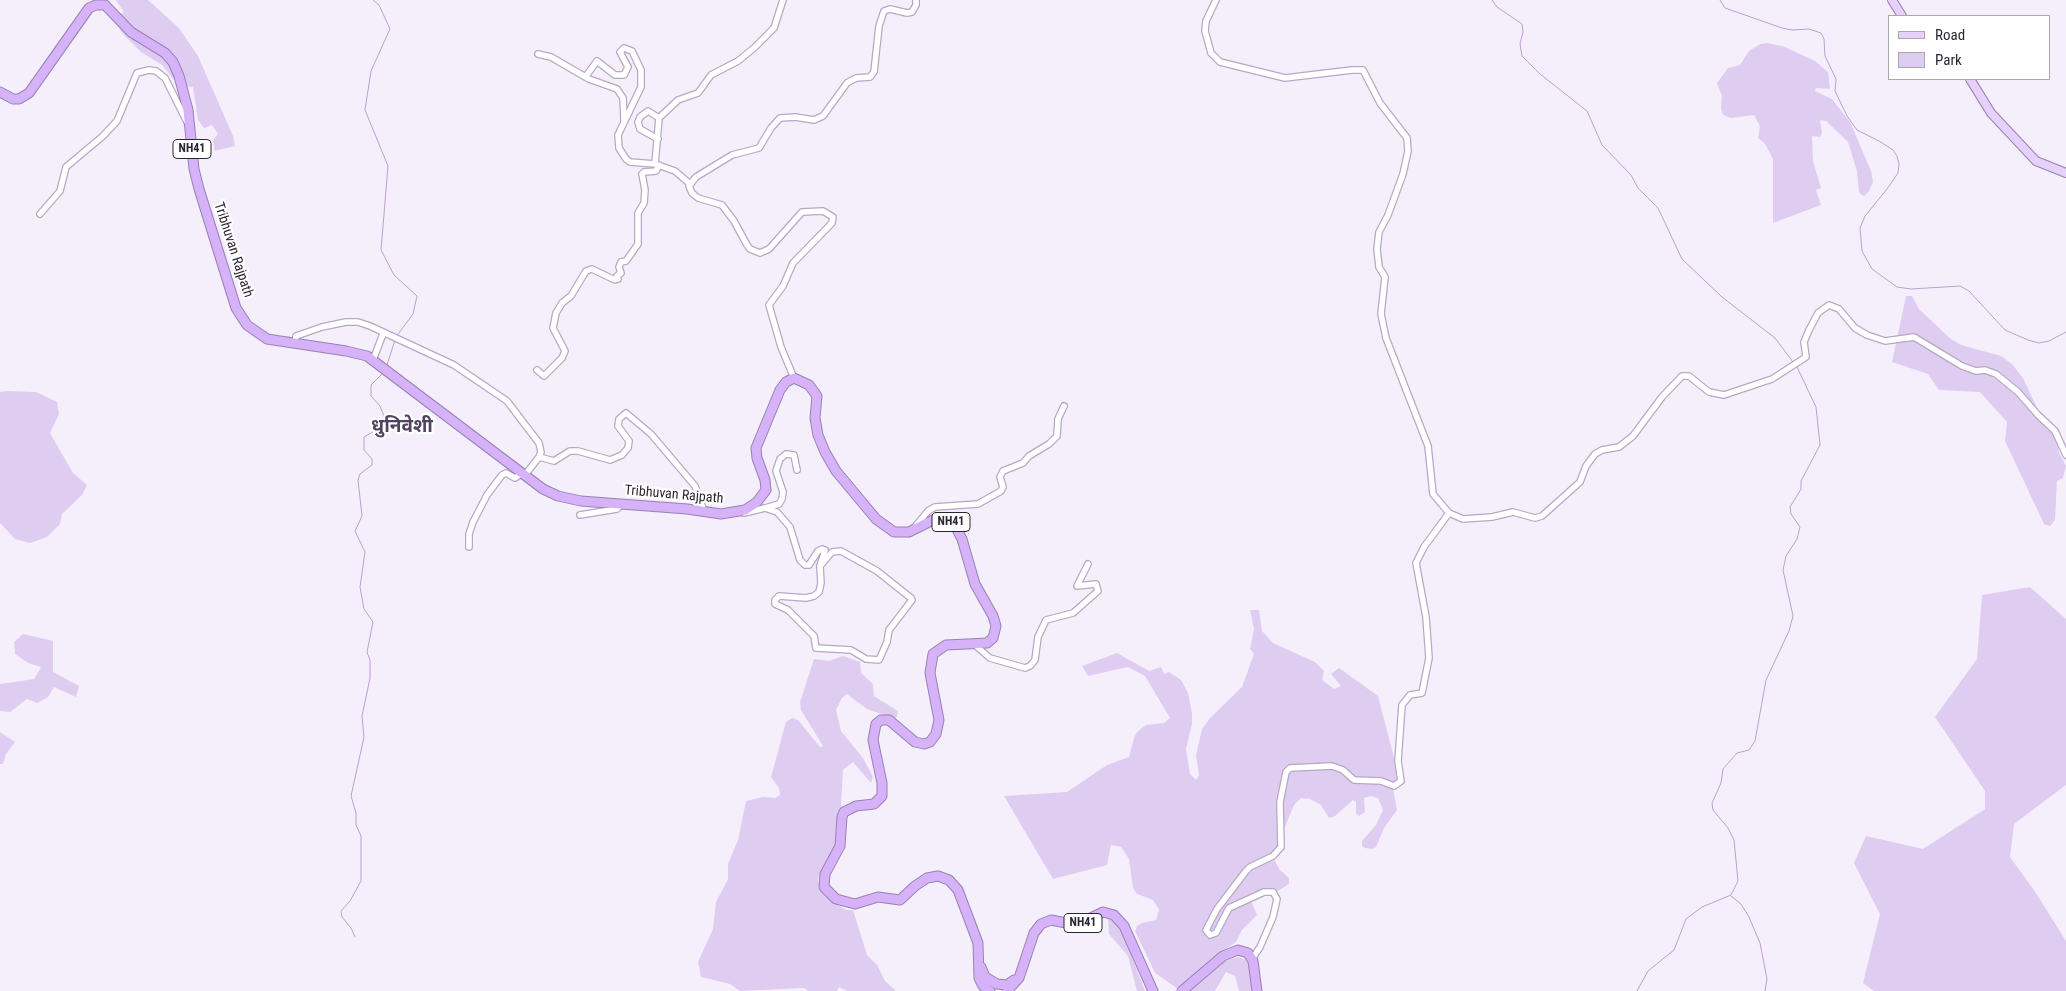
<!DOCTYPE html>
<html>
<head>
<meta charset="utf-8">
<style>
  body { margin:0 }
  #map { position:relative; width:2066px; height:991px; overflow:hidden; background:#f5effc; font-family:"Roboto Condensed",sans-serif }
  canvas { display:block }
  .legend { position:absolute; left:1888px; top:15px; width:162px; height:65px; box-sizing:border-box; background:#fff; border:1px solid #aba8ad; margin:0; padding:6px 9px; list-style:none; font-size:15px; color:#2c2632 }
  .legend li { display:flex; align-items:center; gap:10px; height:25px }
  .legend b { width:25px; border:1px solid #aba8ad }
</style>
</head>
<body>
<div id="map">
<canvas width="2066" height="991"></canvas>
<ul class="legend">
<li><b style="height:6px;background:#e6d1fb"></b>Road</li>
<li><b style="height:14px;background:#dfcdf1"></b>Park</li>
</ul>
</div>
<script>
const c = document.querySelector('canvas').getContext('2d');
c.lineJoin = 'round';
function fillPath(path, color) { c.fillStyle = color; c.fill(path, 'evenodd'); }
const toPath = rows => new Path2D(rows.map(r => 'M' + r).join(''));
function strokePath(path, color, width, dash) { c.strokeStyle = color; c.lineWidth = width; c.lineCap = dash ? 'butt' : 'round'; c.setLineDash(dash || []); c.stroke(path); }
function drawText(font, color, halo, rows, align = 'center') {
  c.font = font + ' "Roboto Condensed","Noto Sans Devanagari",sans-serif'; c.lineWidth = 4.5; c.setLineDash([]); c.textBaseline = 'middle'; c.strokeStyle = halo; c.fillStyle = color; for (const [text, x, y, turn = 0] of rows) {
    c.save(); c.translate(x, y); c.rotate((+turn || 0) * Math.PI / 180); c.textAlign = isNaN(turn) ? turn : align; if (halo) c.strokeText(text, 0, 0); c.fillText(text, 0, 0); c.restore();
  }
}
const green = toPath([
  [116,0,148,0,179,28,198,56,233,136,235,146,215,151,213,140,218,134,212,125,204,128,198,120,193,87,179,86,162,65,141,52,122,33,113,18,124,12],
  [1768,43,1785,47,1815,61,1828,72,1830,89,1816,88,1815,91,1832,99,1850,122,1871,171,1873,182,1869,191,1864,196,1859,193,1857,171,1848,142,1826,121,1820,120,1822,133,1820,137,1812,136,1813,161,1821,188,1816,190,1821,205,1773,223,1773,159,1765,144,1758,138,1760,126,1754,115,1731,118,1723,115,1721,109,1722,96,1717,83,1728,68,1740,65,1749,51,1760,44],
  [1906,296,1912,296,1919,309,1951,339,1961,345,2001,356,2012,364,2023,378,2045,425,2057,440,2059,453,2066,466,2063,478,2057,481,2055,520,2050,526,2044,524,2005,441,2007,422,1980,392,1939,390,1928,374,1892,362],
  [7,391,36,392,57,402,59,414,50,433,73,473,87,485,82,495,62,514,60,524,47,537,30,543,15,539,0,523,0,392],
  [2030,587,2066,619,2066,785,2014,824,2010,857,2036,893,2066,941,2066,991,1874,991,1863,983,1880,914,1854,863,1866,836,1923,849,1985,809,1985,791,1935,717,1977,659,1982,595],
  [1250,610,1259,610,1262,631,1273,643,1315,662,1324,671,1322,680,1334,689,1341,686,1331,674,1339,668,1378,696,1399,777,1396,782,1392,783,1397,810,1384,828,1376,847,1373,849,1365,848,1362,846,1362,841,1376,825,1383,810,1378,798,1371,796,1364,798,1365,812,1359,816,1356,813,1356,802,1353,800,1335,816,1329,818,1321,805,1310,799,1301,798,1294,805,1274,853,1271,854,1280,870,1289,878,1289,884,1278,891,1272,890,1250,899,1257,915,1242,930,1236,942,1211,959,1178,989,1155,973,1135,931,1137,926,1142,923,1156,920,1159,910,1153,900,1137,894,1133,888,1129,859,1121,847,1111,845,1107,865,1053,879,1004,796,1067,792,1107,765,1129,757,1134,738,1137,732,1146,725,1164,723,1170,718,1145,676,1128,667,1088,676,1082,666,1117,653,1149,671,1161,667,1164,674,1169,672,1181,680,1188,693,1192,713,1192,724,1186,749,1190,774,1196,780,1199,775,1196,755,1202,729,1210,718,1242,687,1254,654,1250,649,1254,629],
  [23,634,53,641,53,672,79,686,76,697,54,687,48,697,37,703,27,699,10,712,0,711,0,684,34,679,41,667,28,663,15,654,14,642],
  [843,656,860,662,861,673,873,684,874,696,898,711,897,716,895,719,867,709,847,694,842,698,836,710,841,731,863,758,873,777,871,783,853,762,843,770,839,841,819,874,818,881,822,890,833,902,846,910,853,910,867,955,877,965,885,981,896,991,847,991,839,987,837,991,808,991,804,988,740,991,730,984,701,977,698,962,713,929,716,902,728,879,728,864,738,840,746,801,763,797,775,798,780,795,779,788,771,777,786,722,792,718,798,720,820,747,823,746,801,710,800,702,814,659,829,661],
  [0,732,15,742,6,754,3,764,0,764],
  [1108,918,1115,923,1123,934,1145,991,1137,991,1128,956,1109,934],
  [1238,957,1246,960,1250,966,1252,991,1239,991,1235,976,1226,972,1215,991,1189,991,1225,961]
]);
const stream = toPath([
  [373,0,379,5,390,29,371,71,365,110,388,166,381,250,394,275,417,296,413,314,396,337],
  [1492,0,1497,7,1522,24,1523,32,1520,44,1522,56,1540,74,1587,111,1602,145,1631,175,1638,188,1658,208,1682,259,1722,297,1775,338,1793,362],
  [1720,0,1725,8,1782,28,1792,30,1809,29,1821,33,1824,39,1825,56,1836,79,1835,91,1847,116,1857,130,1879,141,1893,150,1897,156,1899,164,1898,173,1887,189,1865,216,1860,228,1862,251,1872,269,1897,287,1911,289,1960,286,1969,291,2005,330,2028,340,2039,343,2049,341,2066,332],
  [387,365,395,340],
  [1731,896,1741,904,1749,917,1760,943,1767,979,1765,991],
  [355,937,351,928,342,917,341,911,350,901,361,881,361,836,356,825,356,813,351,796,364,737,362,716,370,678,370,660,367,652,373,622,364,609,360,587,365,552,355,531,362,516,358,480,360,474,372,465,372,459,364,450,364,437,378,429,384,416,380,406,371,396,371,385,383,373],
  [1637,991,1648,971,1674,950,1686,919,1702,907,1731,895,1738,881,1734,840,1728,828,1713,810,1712,803,1721,783,1723,769,1737,753,1749,750,1755,741,1766,680,1789,631,1793,616,1783,570,1786,556,1797,539,1800,527,1791,514,1790,507,1801,489,1801,481,1820,445,1816,407,1797,367]
]);
const minor = toPath([
  [1216,0,1206,21,1205,31,1211,53,1220,62,1285,78,1352,70,1363,70,1380,103,1407,138,1408,151,1403,174,1388,215,1379,232,1377,249,1379,267,1385,277,1381,314,1386,338,1428,446,1433,494,1449,513],
  [538,54,551,57,589,79,617,89,623,98,624,120],
  [586,76,597,61,615,75,624,75,628,67,620,52,624,48,632,51,641,70,641,87,618,135,619,148,626,159,630,162,655,164,675,171,690,184],
  [658,139,640,129,638,122,640,117,648,111,659,118],
  [655,164,659,118,678,100,698,93,711,75,738,61,754,48,774,28,783,0],
  [40,214,60,191,66,167,103,136,117,121,137,73,149,70,156,71,165,78,187,122],
  [295,343,296,336,322,327,346,322,358,322,370,326,454,365,507,401,539,443,541,452,539,457],
  [373,360,383,334],
  [537,370,544,376,562,358,565,351,553,328,556,313,562,303,571,296,586,271,592,269,615,280,618,279,617,276,621,273,619,267,621,262,626,261,638,244,638,213,644,203,645,190,642,174,644,172,656,171,659,165],
  [794,378,781,347,769,305,783,286,793,263,832,223,833,217,823,211,802,212,769,249,760,253,750,249,747,245,734,221,722,205,698,198,692,193,689,186,696,177,732,155,759,148,771,128,780,118,795,117,814,120,823,116,847,83,856,78,870,77,874,72,879,26,884,11,890,9,907,13,912,12,916,5,916,0],
  [525,475,539,457,554,461,570,451,578,451,610,460,622,455,628,448,629,441,618,426,619,419,626,413,651,434,695,486,704,511],
  [765,508,779,504,782,499,783,492,776,471,780,459,786,454,794,455,797,470],
  [744,513,765,508,777,512,790,527,800,560,805,565,809,565,818,551,822,549,825,550,820,566],
  [580,515,617,509,622,504],
  [914,528,928,511,935,507,978,504,1001,491,1003,487,1000,477,1003,471,1023,463,1029,456,1049,444,1057,436,1058,419,1064,406],
  [469,547,469,534,473,522,487,495,502,475,506,473,515,478,523,473],
  [820,566,832,552,841,551,877,571,911,598,912,600,889,630,887,642,879,660,866,659,851,650,816,648,814,636,788,610,775,604,775,600,779,596,806,598,814,596,819,592,821,583,820,567],
  [975,645,990,658,1025,668,1030,666,1035,660,1038,637,1046,620,1073,613,1098,591,1096,584,1077,586,1088,564],
  [1252,959,1260,947,1273,917,1277,899,1273,892,1264,892,1229,908,1216,933,1210,935,1206,930,1217,909,1246,871,1250,867,1273,856,1281,847,1280,802,1286,772,1290,768,1332,766,1343,770,1354,780,1381,781,1394,786,1401,781,1398,761,1402,705,1410,695,1422,693,1429,658,1426,617,1416,563,1424,547,1449,513,1463,519,1492,517,1513,512,1535,518,1542,516,1580,482,1586,466,1595,454,1602,450,1619,447,1633,436,1662,397,1682,376,1689,376,1709,392,1724,395,1772,379,1806,357,1804,342,1809,330,1818,313,1829,305,1839,309,1855,328,1867,335,1885,341,1914,337,1962,366,1976,371,1985,370,1996,374,2018,392,2038,415,2055,431,2066,455]
]);
const major = toPath([
  [1892,0,1902,16],
  [1970,79,1991,113,2036,161,2066,173]
]);
const highway = toPath([
  [0,92,13,99,19,99,29,93,89,8,96,5,105,5,131,32,165,53,173,62,179,76,188,110,194,169,199,189,236,308,247,325,267,339,346,351,367,356,543,489,558,496,581,501,687,509,721,514,745,510,757,502,766,490,765,480,757,458,756,448,780,390,786,382,794,378,809,385,817,396,815,418,818,435,825,452,836,471,876,519,894,532,909,532,935,519,948,520,954,524,962,539,975,584,993,616,996,626,993,638,987,643,946,645,933,654,930,673,939,720,936,734,930,742,924,744,915,742,889,720,881,720,876,724,873,740,882,783,882,796,874,804,856,806,844,812,842,817,840,846,825,874,824,887,836,899,855,904,878,897,900,900,915,886,927,878,938,876,949,880,958,890,978,943,979,978,983,986,990,991],
  [981,967,985,977,997,984,1007,985,1014,980],
  [1007,991,1019,978,1034,933,1041,924,1051,920,1076,925,1103,912,1114,915,1124,926,1153,991],
  [1182,991,1223,956,1238,950,1248,953,1253,961,1257,991]
]);
const shields = [
  [192,149,38],
  [951,522,38],
  [1083,923,38]
];
const shieldNames = [
  ["NH41",192,149],
  ["NH41",951,522],
  ["NH41",1083,923]
];
const streetNames = [
  ["Tribhuvan Rajpath",233,250,72],
  ["Tribhuvan Rajpath",674,495,5]
];
const districtNames = [
  ["धुनिवेशी",402,427]
];
fillPath(green, '#dfcdf1');
strokePath(stream, '#b9a0d2', 1);
strokePath(minor, '#b6a8c6', 8);
strokePath(major, '#9a81b3', 10);
strokePath(highway, '#9a81b3', 11);
strokePath(minor, '#fff', 5.5);
strokePath(major, '#e6d1fb', 8);
strokePath(highway, '#d6b2f9', 9);
for (const [x, y, w] of shields) { const box = new Path2D(); box.roundRect(x - w / 2, y - 9.5, w, 19, 4); c.fillStyle = '#fff'; c.fill(box); strokePath(box, '#2c2632', 1); }
drawText('bold 12px', '#2c2632', null, shieldNames);
drawText('14px', '#2c2632', '#fff', streetNames);
drawText('bold 19px', '#50435d', '#fff', districtNames);
</script>
</body>
</html>
